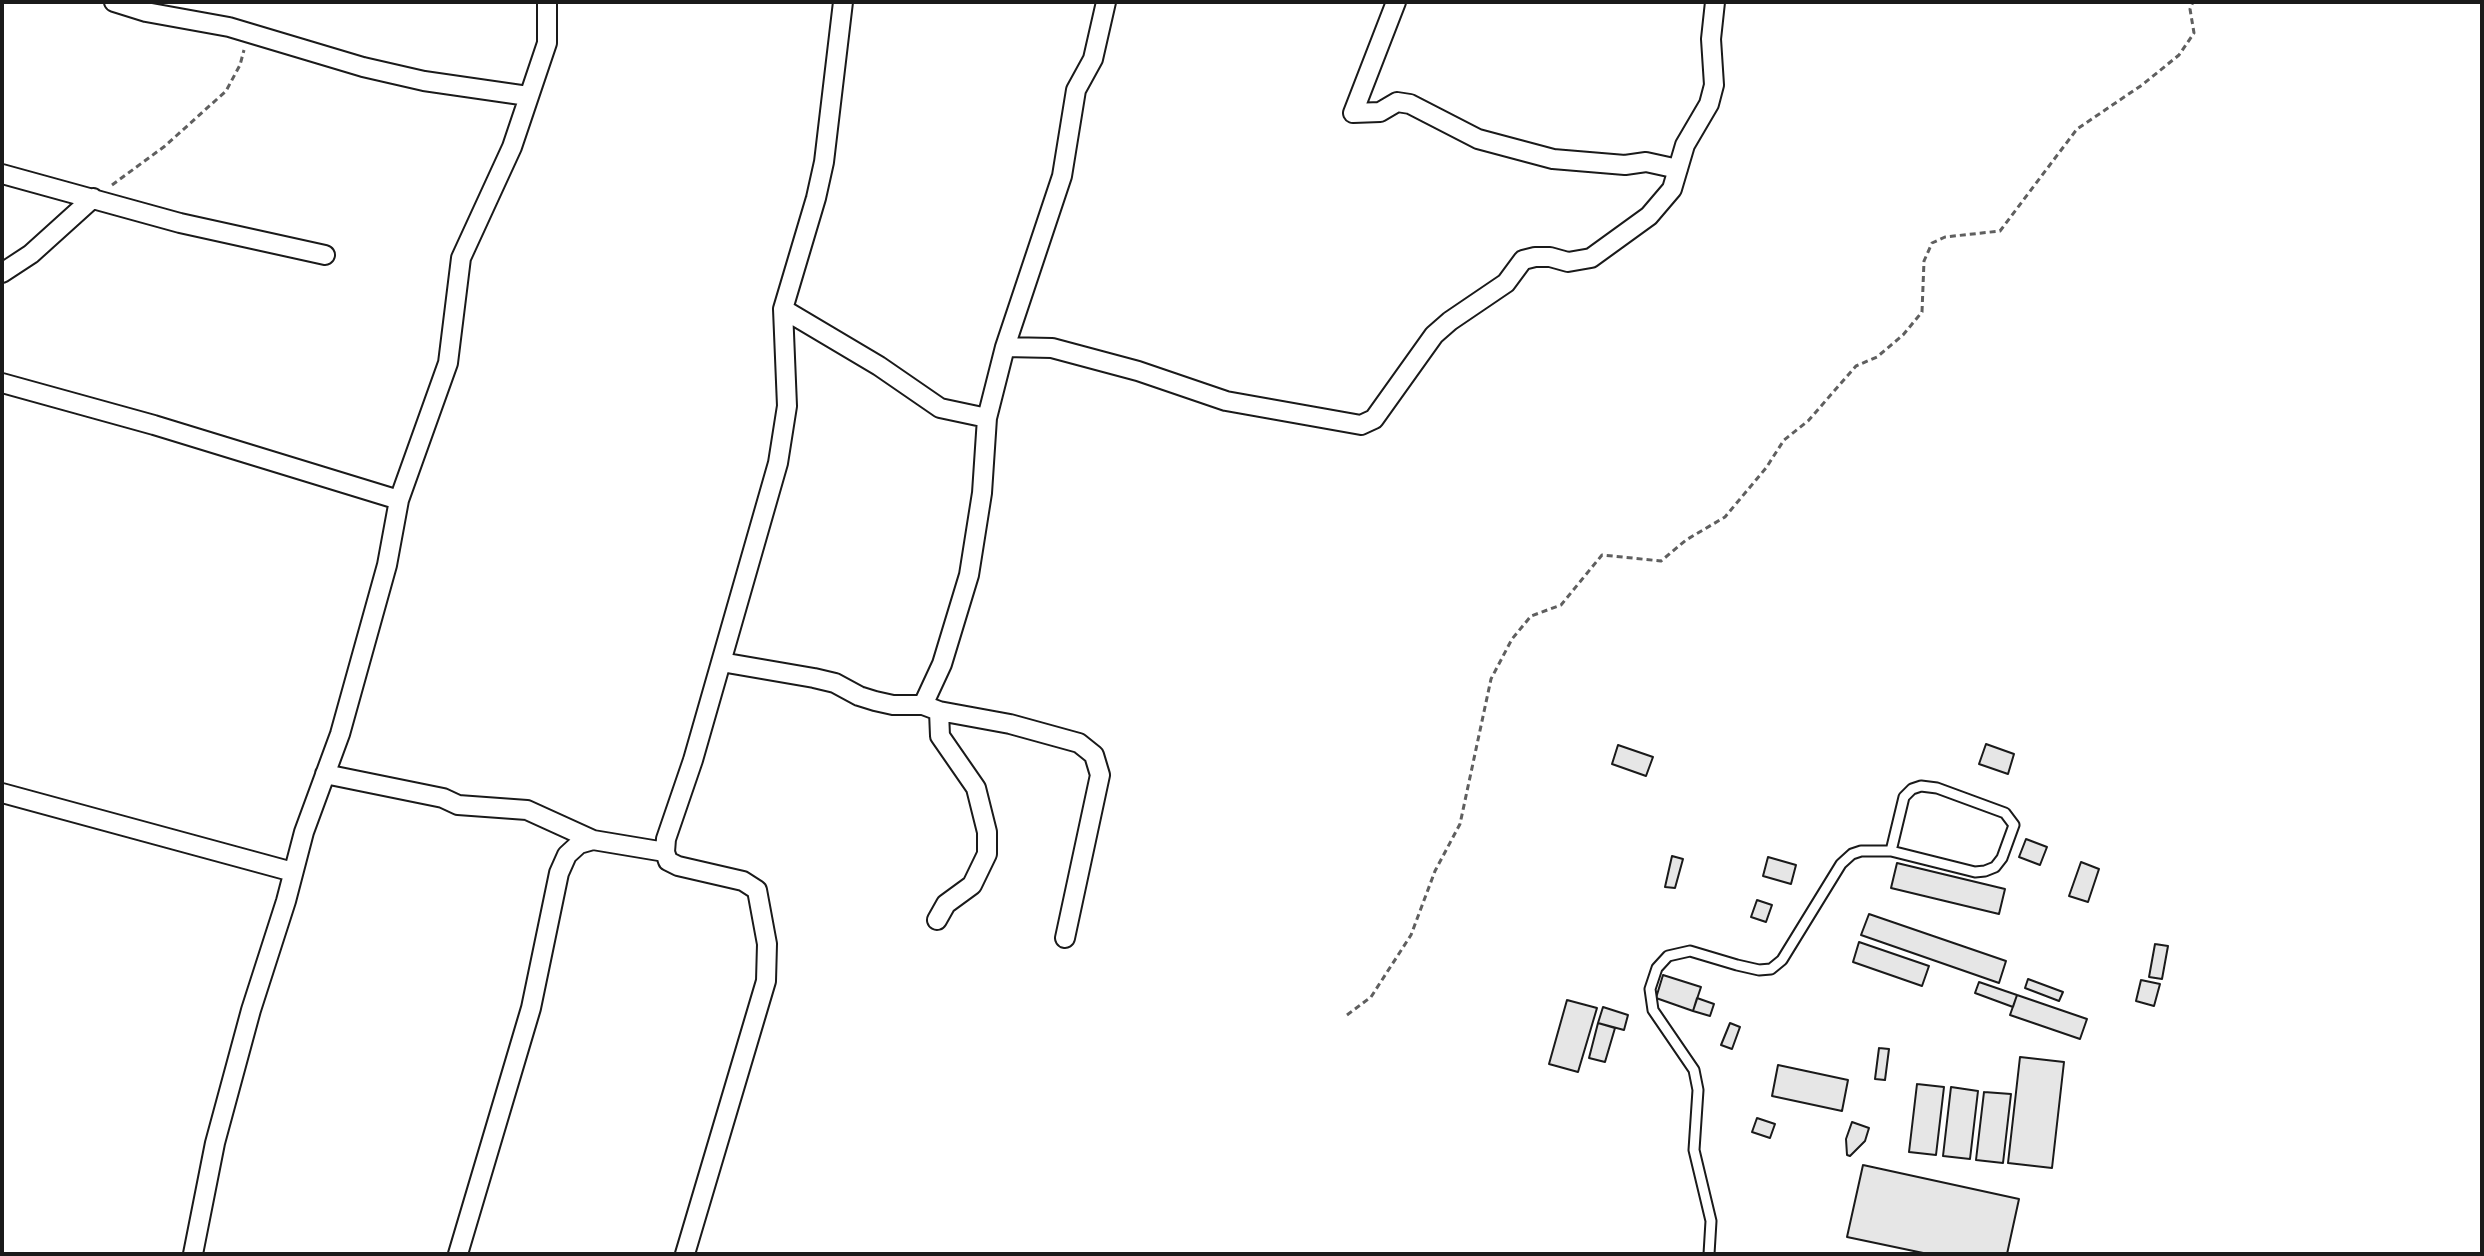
<!DOCTYPE html>
<html>
<head>
<meta charset="utf-8">
<style>
  body { margin:0 }
  #map { position:relative; width:2484px; height:1256px; overflow:hidden; background:#fff; font-family:"Noto Sans",sans-serif }
  canvas { display:block }
  .frame { position:absolute; inset:0; border:4px solid #1a1a1a; pointer-events:none }
</style>
</head>
<body>
<div id="map">
<canvas width="2484" height="1256"></canvas>
<div class="frame"></div>
</div>
<script>
const c = document.querySelector('canvas').getContext('2d');
c.lineJoin = 'round';
function fillPath(path, color) { c.fillStyle = color; c.fill(path, 'evenodd'); }
const toPath = rows => new Path2D(rows.map(r => 'M' + r).join(''));
function strokePath(path, color, width, dash) { c.strokeStyle = color; c.lineWidth = width; c.lineCap = dash ? 'butt' : 'round'; c.setLineDash(dash || []); c.stroke(path); }
const building = toPath([
  [1986,744,2014,754,2008,774,1979,764,1986,744],
  [1618,745,1653,757,1646,776,1612,764,1618,745],
  [2026,839,2047,847,2040,865,2019,857,2026,839],
  [1672,856,1683,859,1675,888,1665,887,1672,856],
  [1768,857,1796,865,1791,884,1763,876,1768,857],
  [2081,862,2099,869,2088,902,2069,896,2081,862],
  [1897,863,2005,889,1999,914,1891,888,1897,863],
  [1757,900,1772,905,1766,922,1751,917,1757,900],
  [1869,914,2006,961,1999,983,1861,935,1869,914],
  [1859,942,1929,966,1922,986,1853,962,1859,942],
  [2155,944,2168,946,2162,979,2149,977,2155,944],
  [1663,975,1701,987,1693,1011,1656,998,1663,975],
  [2028,979,2063,992,2059,1001,2025,988,2028,979],
  [2141,980,2160,984,2154,1006,2136,1001,2141,980],
  [1979,982,2017,995,2013,1007,1975,993,1979,982],
  [2017,995,2087,1019,2080,1039,2010,1015,2017,995],
  [1697,998,1714,1004,1710,1016,1693,1011,1697,998],
  [1567,1000,1597,1008,1578,1072,1549,1064,1567,1000],
  [1603,1007,1628,1015,1624,1030,1598,1023,1603,1007],
  [1598,1023,1615,1028,1605,1062,1589,1058,1598,1023],
  [1730,1023,1740,1027,1732,1049,1721,1045,1730,1023],
  [1879,1048,1889,1049,1885,1080,1875,1079,1879,1048],
  [2020,1057,2064,1062,2052,1168,2008,1163,2020,1057],
  [1778,1065,1848,1080,1842,1111,1772,1096,1778,1065],
  [1917,1084,1944,1087,1936,1155,1909,1152,1917,1084],
  [1951,1087,1978,1091,1970,1159,1943,1156,1951,1087],
  [1984,1092,2011,1094,2003,1163,1976,1160,1984,1092],
  [1757,1118,1775,1124,1770,1138,1752,1132,1757,1118],
  [1852,1122,1869,1128,1865,1141,1850,1156,1847,1155,1846,1139,1852,1122],
  [1863,1165,2019,1199,2007,1254,1928,1254,1847,1237,1863,1165]
]);
const path = toPath([
  [112,185,165,146,226,91,240,65,244,50],
  [1347,1015,1371,997,1411,935,1435,871,1460,824,1491,679,1512,639,1531,616,1561,605,1602,555,1661,561,1686,540,1725,517,1766,468,1784,440,1808,421,1856,366,1877,357,1903,335,1922,312,1924,261,1932,243,1945,237,2000,231,2077,129,2142,85,2179,55,2194,33,2190,9,2193,2]
]);
const lane = toPath([
  [1709,1254,1711,1221,1694,1150,1698,1090,1694,1070,1653,1010,1650,989,1657,968,1668,956,1690,951,1737,965,1759,970,1771,969,1782,960,1841,864,1852,854,1861,851,1891,851,1975,872,1985,871,1995,867,2002,858,2014,825,2005,813,1937,788,1921,786,1912,789,1904,797,1891,851]
]);
const street = toPath([
  [114,2,146,12,229,27,363,67,424,81,528,96],
  [1396,2,1353,113,1380,112,1397,102,1410,104,1478,139,1553,159,1625,165,1646,162,1678,169],
  [2,174,180,223,325,255],
  [2,273,31,254,93,198],
  [783,309,879,366,940,408,987,418],
  [1005,347,1052,348,1138,371,1226,401,1361,425,1374,419,1434,335,1450,321,1506,283,1523,260,1535,257,1550,257,1568,262,1591,258,1649,216,1672,189,1685,145,1709,104,1714,85,1711,39,1715,2],
  [2,383,154,425,399,500],
  [721,662,814,678,835,683,859,696,875,701,893,705,923,705,939,711,1010,724,1079,743,1094,755,1100,775,1065,938],
  [923,705,942,664,969,575,982,493,987,418,1005,347,1062,176,1076,90,1093,59,1106,2],
  [325,774,443,798,458,805,527,810,593,840],
  [2,793,293,872],
  [937,920,946,904,972,885,987,854,987,832,976,788,940,736,939,711],
  [193,1254,215,1143,251,1010,286,901,304,832,340,734,387,565,399,500,448,363,461,258,512,147,547,43,547,2],
  [458,1254,531,1008,559,873,567,855,579,844,593,840,665,852],
  [685,1254,766,981,767,944,757,890,743,881,678,866,668,861,665,852,666,839,693,760,778,463,787,406,783,309,816,198,824,162,843,2]
]);
fillPath(building, '#e6e6e6');
strokePath(building, '#1a1a1a', 2);
strokePath(lane, '#1a1a1a', 13);
strokePath(street, '#1a1a1a', 22);
strokePath(path, '#5f5f5f', 3, [6, 4]);
strokePath(lane, '#fff', 9);
strokePath(street, '#fff', 18);
</script>
</body>
</html>
